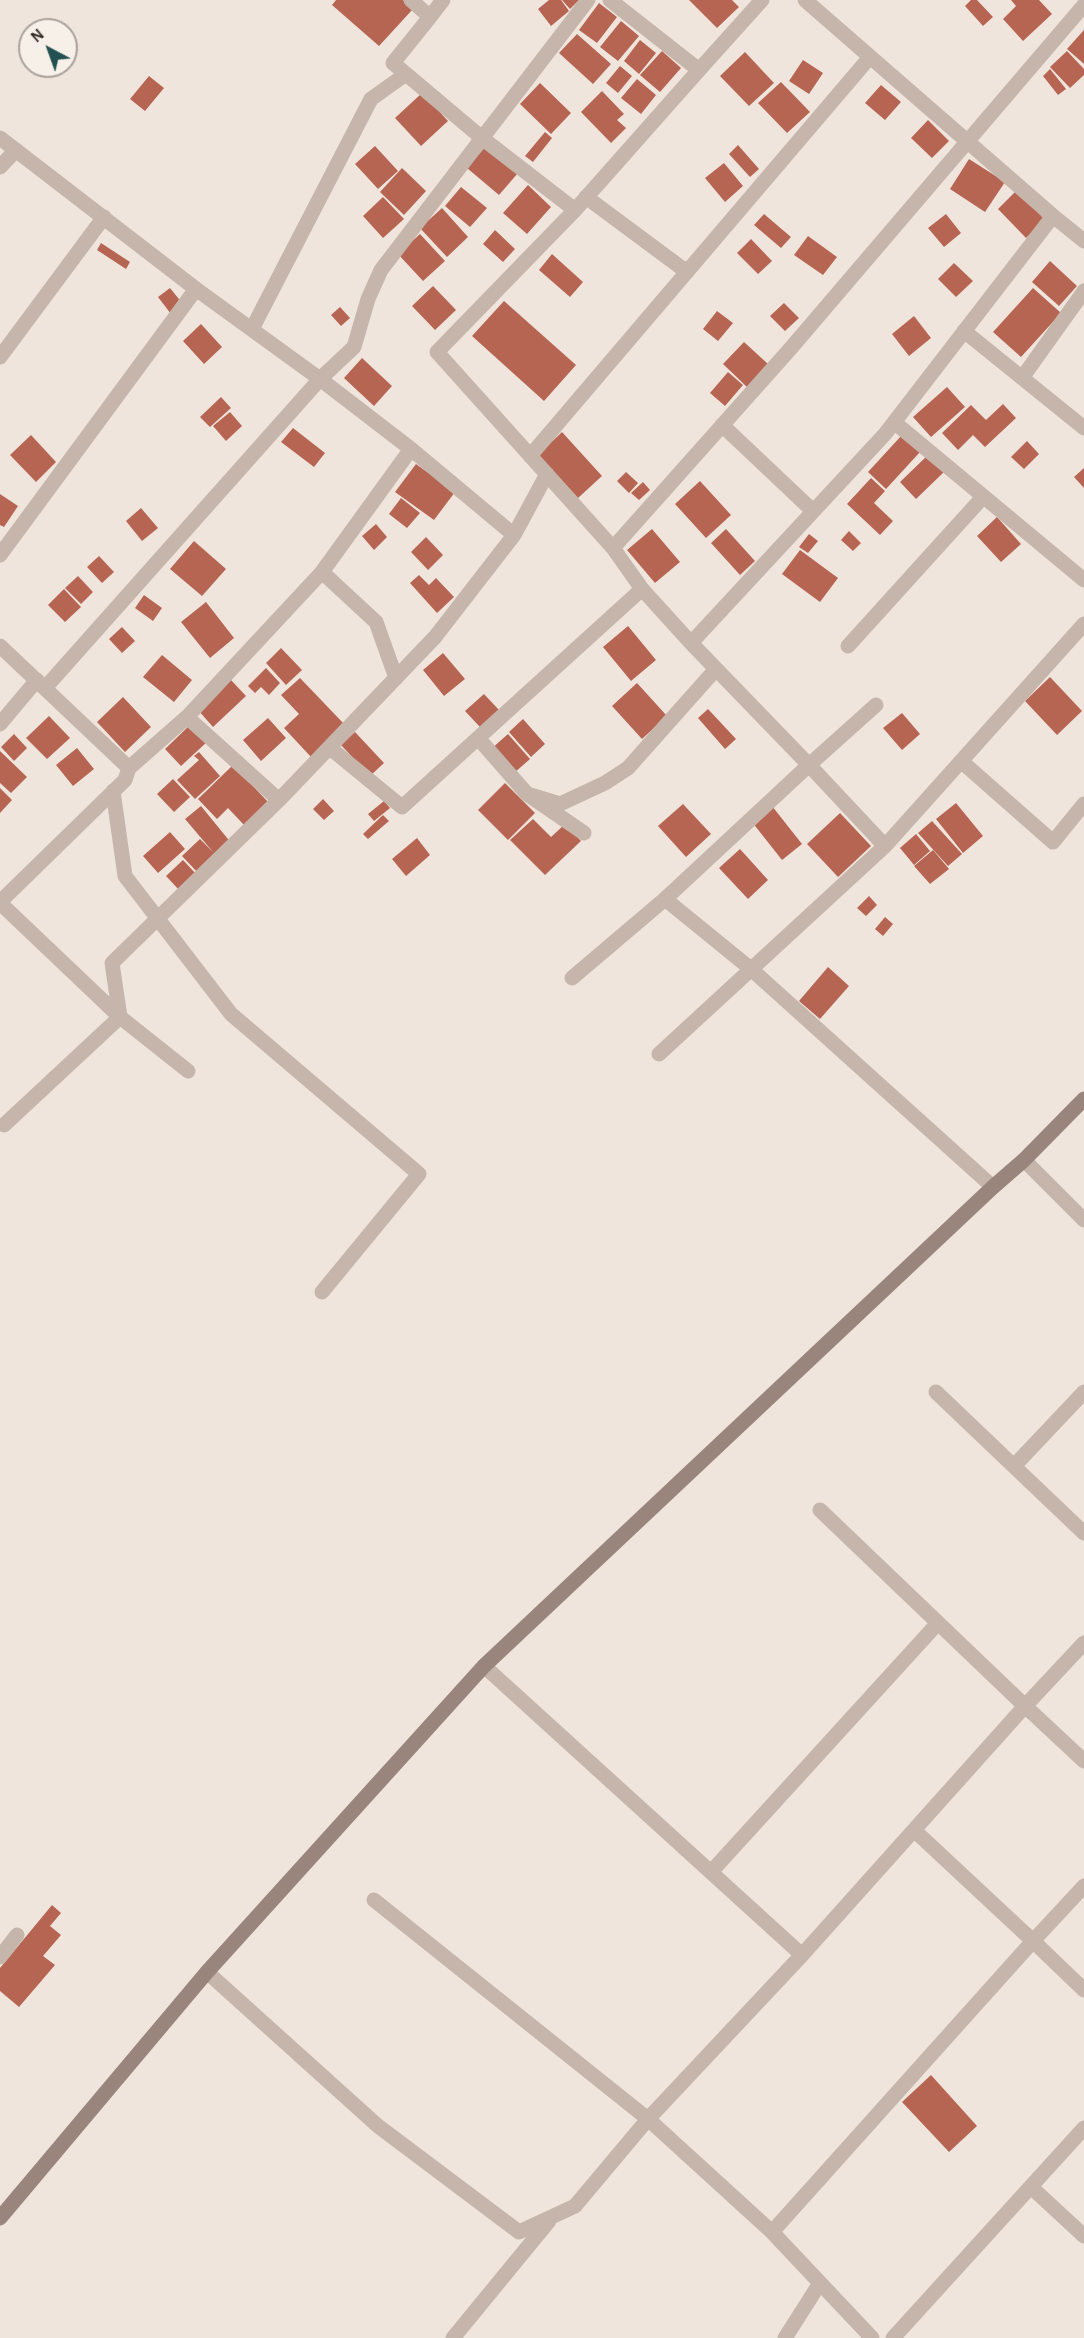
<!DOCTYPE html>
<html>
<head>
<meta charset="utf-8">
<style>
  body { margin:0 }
  #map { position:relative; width:1084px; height:2338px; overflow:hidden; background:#efe5dd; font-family:"Alegreya Sans",sans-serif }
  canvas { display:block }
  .north { position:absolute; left:18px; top:18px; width:60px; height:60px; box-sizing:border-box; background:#f7f0e9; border:2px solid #a9a29c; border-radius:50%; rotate:319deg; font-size:16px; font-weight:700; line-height:24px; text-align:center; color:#342c29 }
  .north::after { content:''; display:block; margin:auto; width:21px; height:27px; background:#235151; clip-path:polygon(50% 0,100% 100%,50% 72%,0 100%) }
</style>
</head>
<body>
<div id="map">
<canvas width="1084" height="2338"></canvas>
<div class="north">N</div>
</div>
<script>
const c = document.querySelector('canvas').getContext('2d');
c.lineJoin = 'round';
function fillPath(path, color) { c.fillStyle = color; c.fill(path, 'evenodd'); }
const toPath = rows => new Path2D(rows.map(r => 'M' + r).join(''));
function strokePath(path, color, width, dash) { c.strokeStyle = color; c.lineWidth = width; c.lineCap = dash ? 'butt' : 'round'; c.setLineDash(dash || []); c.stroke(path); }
const building = toPath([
  [336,0,403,0,413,9,379,46,332,5],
  [549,0,561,0,569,11,551,26,538,9],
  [562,0,579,0,570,9],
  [689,0,732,0,739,7,717,28],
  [971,0,977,0,993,17,983,26,965,6],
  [1011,0,1039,0,1052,14,1023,41,1003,19,1016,6],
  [599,3,617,17,597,43,579,30],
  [621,21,639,36,618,61,600,47],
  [1084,30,1084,64,1067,49],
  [577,34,611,64,593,84,559,53],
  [640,40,656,53,639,74,624,61],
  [662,51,681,68,660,92,640,75],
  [1067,51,1084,69,1084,75,1070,88,1050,67],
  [745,52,774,83,749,106,720,76],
  [803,60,823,73,809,94,789,81],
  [620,66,632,76,618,93,606,83],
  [1050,69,1066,89,1058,95,1043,76],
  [149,76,164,88,145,111,130,99],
  [637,79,656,95,641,114,621,98],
  [781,82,810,112,787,133,758,103],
  [540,83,571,113,551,134,520,104],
  [881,85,901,102,885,120,865,103],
  [602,91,624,114,617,120,626,128,611,143,581,112],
  [422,93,448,121,421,146,395,118],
  [928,120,949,141,932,158,911,138],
  [545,132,552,138,533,162,525,156],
  [738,145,759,169,750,177,729,154],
  [375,146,398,171,378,189,355,164],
  [486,146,518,173,499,195,467,168],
  [969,159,1005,182,985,212,950,189],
  [724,163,743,186,725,202,705,178],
  [402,168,426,191,404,215,380,192],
  [528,185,551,207,527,234,503,213],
  [461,187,487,208,470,227,445,206],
  [1017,190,1045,220,1026,238,998,209],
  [383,197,404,219,383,238,363,216],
  [442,208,468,237,447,257,420,228],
  [764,214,791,237,781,248,754,225],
  [946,214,961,233,944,247,928,228],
  [495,230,515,249,503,262,483,244],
  [420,234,445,261,423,281,398,254],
  [808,236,837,257,823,275,794,255],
  [751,239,772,261,758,274,737,253],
  [101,243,130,262,126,269,97,250],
  [552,254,583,282,570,297,539,270],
  [1050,261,1077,286,1059,306,1032,282],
  [954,263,973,281,956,297,938,279],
  [433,286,456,310,435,330,412,306],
  [170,288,183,304,171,314,158,297],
  [1033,288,1061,313,1021,357,993,332],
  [504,301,576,365,544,401,472,336],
  [784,303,799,318,785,331,770,316],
  [340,307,350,318,341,326,331,315],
  [717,311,733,323,718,341,703,329],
  [914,316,931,338,909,356,892,334],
  [201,324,222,347,204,364,183,341],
  [744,342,768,364,747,387,723,364],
  [362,358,392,386,374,406,344,378],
  [728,372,743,385,725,406,710,393],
  [947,387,965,407,931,437,913,417],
  [221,397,231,408,210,427,200,417],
  [1003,404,1016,418,985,447,973,435,958,450,942,433,971,405,986,420],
  [230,412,242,426,226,441,213,426],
  [293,428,325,453,314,467,281,442],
  [562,432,602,476,578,498,538,455],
  [31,435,56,462,36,482,10,455],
  [902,435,920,452,886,489,868,472],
  [1027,441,1039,454,1024,469,1011,457],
  [928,455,944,472,916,499,900,482],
  [416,464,455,492,434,520,395,492],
  [1084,468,1084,488,1074,477],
  [626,472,638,483,629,493,617,481],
  [871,478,885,491,874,503,893,521,880,535,847,504],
  [700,481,731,515,706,538,675,504],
  [643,482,650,490,639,500,631,493],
  [0,494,18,506,4,527,0,525],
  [401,498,420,513,407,528,389,514],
  [141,508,158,528,142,541,126,521],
  [997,517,1021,544,1001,562,977,536],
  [376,524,387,537,374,550,362,536],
  [652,529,680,562,655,583,627,550],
  [726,529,755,561,740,575,711,543],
  [849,531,861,543,853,551,841,540],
  [809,534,818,541,808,553,799,547],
  [426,537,443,555,428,570,411,552],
  [194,541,226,569,202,596,170,569],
  [800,550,838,578,820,602,782,574],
  [99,556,114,572,102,583,87,567],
  [419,575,429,585,436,578,454,597,437,613,410,583],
  [78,576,93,592,81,604,65,588],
  [64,589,81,607,65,622,48,605],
  [144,595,162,608,153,621,135,608],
  [206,602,234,638,210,658,181,622],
  [628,626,656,660,631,681,603,647],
  [122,627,135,641,122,653,109,639],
  [281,648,302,670,286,685,266,663],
  [443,653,465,679,444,696,423,670],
  [162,655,192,680,174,702,143,677],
  [266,668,280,683,269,695,261,687,255,693,248,686],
  [1050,677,1082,711,1057,735,1025,701],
  [300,678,345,725,311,757,284,728,299,714,281,695],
  [231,680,246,696,213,727,198,710],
  [637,683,667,716,642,739,612,706],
  [484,694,499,710,480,727,465,711],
  [123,697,151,727,125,752,97,722],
  [708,709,736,739,725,749,698,718],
  [902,713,920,734,902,750,883,728],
  [49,716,70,738,47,759,26,738],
  [268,718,286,738,261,761,243,740],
  [523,719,545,744,531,757,509,732],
  [191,724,208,741,181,766,165,749],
  [355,732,384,763,370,776,341,745],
  [14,734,27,748,14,761,1,747],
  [508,734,530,759,514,773,491,749],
  [77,748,94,769,73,786,56,765],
  [0,751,27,777,11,793,0,783],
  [199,752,220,776,195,799,177,780,199,760,194,756],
  [233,765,269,803,245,826,228,808,217,819,198,799],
  [173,779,190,797,174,812,157,794],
  [505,783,535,813,508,840,478,810],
  [0,788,12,800,0,813],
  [323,799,334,811,324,820,313,809],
  [384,801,390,808,374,821,368,814],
  [956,803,983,836,963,853,936,819],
  [683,804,711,834,686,857,658,826],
  [201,806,232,844,199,874,182,856,200,839,213,852,185,819],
  [772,806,802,844,782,860,752,822],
  [840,813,871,846,838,877,807,844],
  [383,815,389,821,368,839,363,834],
  [533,819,551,837,565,824,581,841,545,875,510,840],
  [932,821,962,854,948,866,918,833],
  [170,832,185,849,158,873,143,856],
  [916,834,930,851,914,865,900,848],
  [417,838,430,855,406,876,392,859],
  [740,849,768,880,748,899,719,868],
  [933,850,949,869,930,884,914,866],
  [183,860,197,875,180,891,166,876],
  [869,896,877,905,866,916,857,908],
  [885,917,893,924,883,936,875,929],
  [828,967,849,986,820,1019,799,1001],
  [52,1905,61,1913,50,1926,61,1935,43,1956,55,1965,19,2007,0,1991,0,1968],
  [931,2075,977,2126,949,2152,902,2102]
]);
const street = toPath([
  [411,0,430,17,443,0],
  [610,0,699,70,762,0],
  [805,0,1053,216],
  [430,17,393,63,482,138,575,210,699,70],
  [0,138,196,289,320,379,411,449,514,535,435,637,279,800,112,963,120,1017,188,1071],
  [0,167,16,150],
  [586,197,687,272],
  [575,210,437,352,613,548],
  [252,329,371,99,406,74],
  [964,331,1084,428],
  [0,357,104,217],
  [1022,378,1084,291],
  [894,422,1084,580],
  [722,425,813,511],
  [530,456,870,57],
  [514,535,547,474],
  [0,555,196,289],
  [322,572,376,622,396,678],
  [691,643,885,434,1053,216,1084,241],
  [0,646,129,768],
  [848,646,983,497],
  [45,688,320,379,354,347,368,299,381,270,588,0],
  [876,705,809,765,691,643,642,589,613,548,791,348,1084,5],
  [187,717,279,800],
  [0,724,37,680],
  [478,738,527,794,584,833],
  [330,748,402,807,642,589],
  [961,761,1053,842,1084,804],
  [113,791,125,876,231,1014,419,1174,322,1292],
  [527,794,560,804,605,783,628,768,716,669],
  [665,899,751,969,993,1187],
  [0,902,125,780,129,768,187,717,322,572,411,449],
  [0,903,120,1017,4,1125],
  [572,978,665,899,809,765,885,846],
  [659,1054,885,846,1084,624],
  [1024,1160,1084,1220],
  [936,1392,1084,1533],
  [1014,1466,1084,1392],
  [1084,1643,1025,1706,1084,1761],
  [484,1666,802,1955],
  [711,1872,937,1624],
  [1084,1886,1033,1941,1084,1990],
  [374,1900,648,2119,772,2232,1033,1941,915,1831],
  [0,1957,17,1935],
  [207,1972,378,2126,519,2232,575,2206,648,2119,802,1955,1025,1706,820,1510],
  [1031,2187,1084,2236],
  [772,2232,872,2338],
  [453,2338,549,2221],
  [785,2338,820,2283],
  [893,2338,1084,2128]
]);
const secondary = toPath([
  [0,2218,207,1972,484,1666,993,1187,1024,1160,1084,1099]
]);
fillPath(building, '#b76553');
strokePath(street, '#c6b5aa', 15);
strokePath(secondary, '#99857c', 15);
</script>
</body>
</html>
